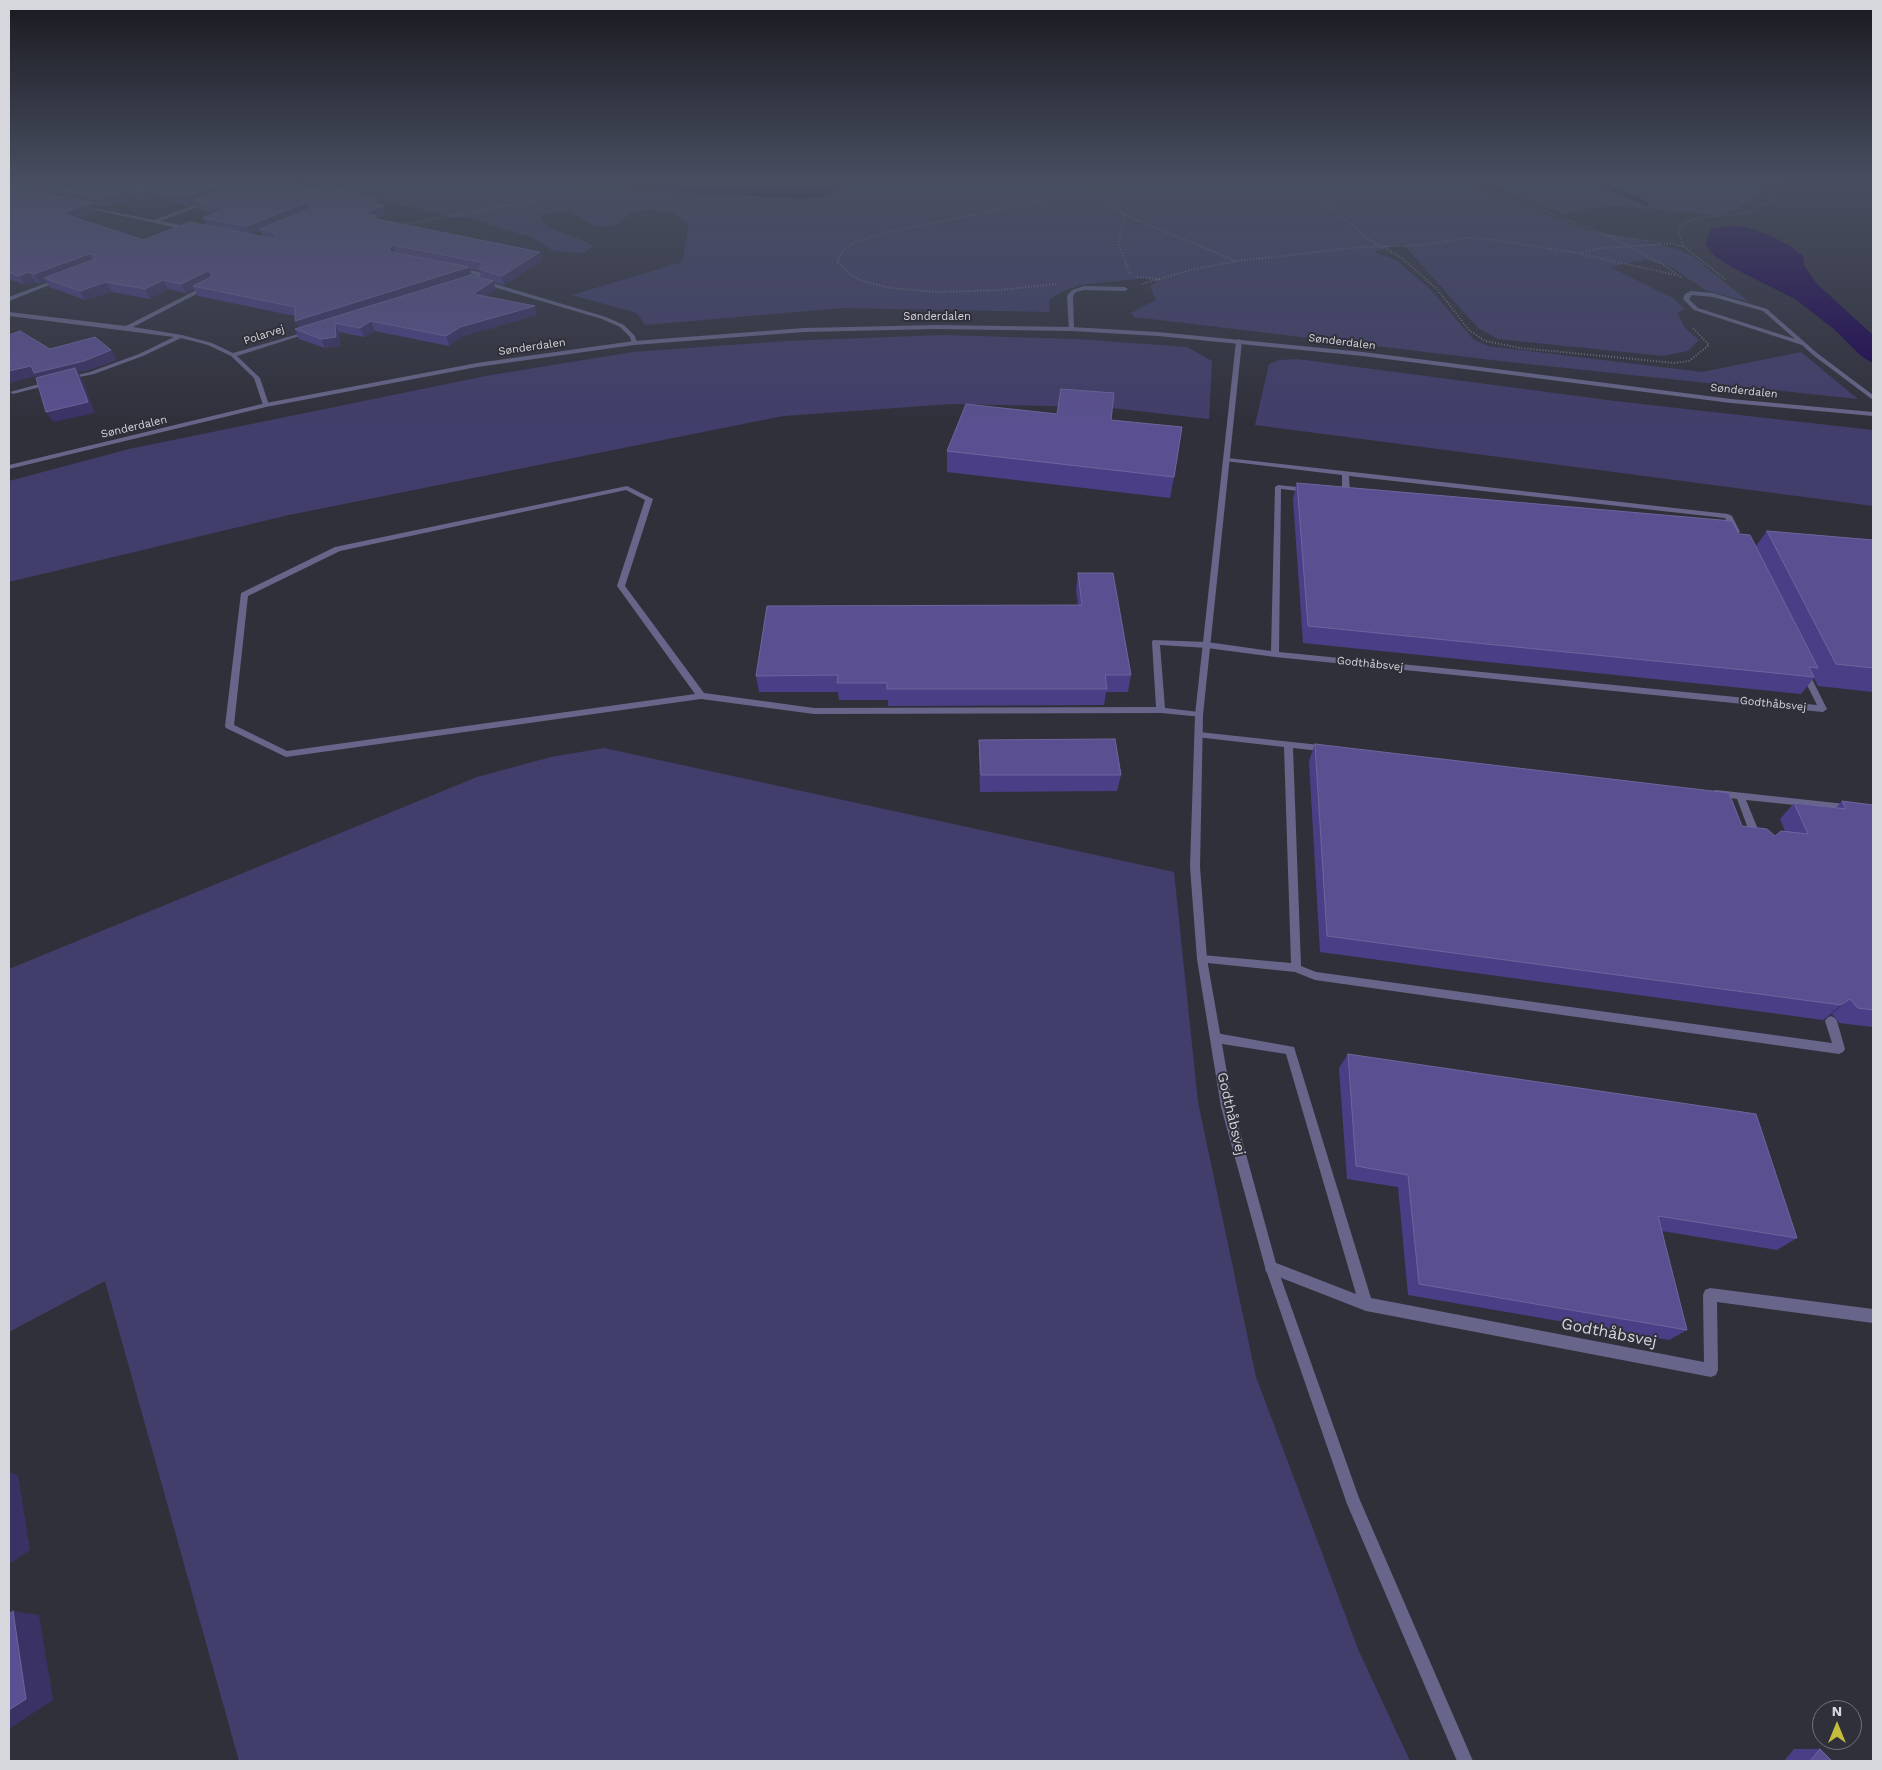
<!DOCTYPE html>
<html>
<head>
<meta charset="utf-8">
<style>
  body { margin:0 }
  #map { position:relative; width:1882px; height:1770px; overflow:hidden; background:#30303b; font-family:"Work Sans",sans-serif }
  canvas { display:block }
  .frame { position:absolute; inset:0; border:10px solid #d6d6dd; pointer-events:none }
  .north { position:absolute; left:1812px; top:1700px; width:50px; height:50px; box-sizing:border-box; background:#30303b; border:1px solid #72727c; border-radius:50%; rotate:0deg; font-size:14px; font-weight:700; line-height:20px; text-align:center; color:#d6d6dd }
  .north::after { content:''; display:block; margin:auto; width:18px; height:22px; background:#c4bc3d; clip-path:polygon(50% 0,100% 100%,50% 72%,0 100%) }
</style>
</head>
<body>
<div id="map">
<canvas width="1882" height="1770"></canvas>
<div class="frame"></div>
<div class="north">N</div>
</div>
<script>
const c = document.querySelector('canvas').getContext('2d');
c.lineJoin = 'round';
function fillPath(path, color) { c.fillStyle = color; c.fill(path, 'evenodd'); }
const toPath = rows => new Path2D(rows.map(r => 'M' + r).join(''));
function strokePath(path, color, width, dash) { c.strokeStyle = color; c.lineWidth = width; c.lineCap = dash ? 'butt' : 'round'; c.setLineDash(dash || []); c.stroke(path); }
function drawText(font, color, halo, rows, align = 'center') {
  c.font = font + ' "Work Sans",sans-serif'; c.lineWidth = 4; c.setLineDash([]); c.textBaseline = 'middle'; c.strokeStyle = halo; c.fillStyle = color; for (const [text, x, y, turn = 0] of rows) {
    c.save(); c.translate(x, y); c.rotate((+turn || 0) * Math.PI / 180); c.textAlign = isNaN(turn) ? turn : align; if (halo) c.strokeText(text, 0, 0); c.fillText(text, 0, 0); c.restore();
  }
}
const green = toPath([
  [300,179,586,179,610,183,638,179,660,179,620,190,734,196,835,182,838,179,1452,179,1587,230,1678,249,1692,256,1749,302,1705,290,1670,266,1645,260,1610,267,1673,298,1685,309,1677,313,1685,328,1699,340,1688,351,1663,356,1498,339,1478,328,1402,243,1373,252,1396,260,1431,290,1473,339,1488,346,1702,372,1801,352,1858,399,1509,362,1134,317,1131,313,1156,300,1150,286,1157,282,1145,278,1080,285,1061,292,1049,300,1050,312,843,308,645,325,637,313,572,295,682,262,689,225,674,213,655,210,632,211,618,224,602,227,591,224,567,211,540,215,546,226,587,242,593,246,585,253,553,251,531,237,465,217,455,218],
  [1473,179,1769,179,1769,182,1759,196,1737,209,1717,215,1617,206,1589,208,1566,215],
  [943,335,1076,339,1187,347,1212,361,1209,419,1103,407,951,404,783,416,289,515,9,582,9,481,129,449,491,375,633,352,786,341],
  [1297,359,1615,401,1873,430,1873,506,1255,425,1269,364,1279,360],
  [604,748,1174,872,1198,1102,1256,1377,1358,1649,1410,1761,239,1761,105,1281,9,1332,9,969,477,777,551,757]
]);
const water = toPath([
  [660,179,838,179,835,182,842,185,842,189,818,198,800,199,644,189,645,184],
  [1730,226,1744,227,1769,235,1790,246,1803,256,1804,265,1816,283,1873,335,1873,363,1861,356,1835,330,1795,299,1733,268,1716,257,1705,245,1708,236,1712,228]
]);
const stream = toPath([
  [1590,179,1647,204]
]);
const path = toPath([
  [509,179,534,180,555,186,571,194],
  [1296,179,1367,238,1402,258,1438,290,1469,330,1485,341,1520,348,1675,363,1689,361,1709,345,1692,327],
  [1460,179,1607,235,1661,243],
  [1092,190,1125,215,1236,261],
  [1125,215,1118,243,1130,274],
  [401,225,651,179],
  [1610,236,1664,265,1682,278],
  [1667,243,1683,246],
  [1580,254,1676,275],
  [1137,277,1159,279],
  [1725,279,1683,246,1679,234,1680,227,1686,222,1700,218,1750,212,1772,201,1781,183,1779,179],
  [1056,284,1000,290,937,292,891,288,862,281,852,276,837,262,842,252,852,243,881,234,1146,179],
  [1142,284,1190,270,1237,261,1362,247,1424,245,1466,238,1489,239,1577,253,1605,248,1669,244]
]);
const service = toPath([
  [1084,286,1125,287,1128,289,1125,291,1084,290,1076,292,1073,296,1074,329,1069,330,1067,296,1072,290,1084,286],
  [1691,291,1713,293,1767,309,1817,353,1873,395,1873,400,1813,355,1802,345,1694,310,1683,299,1685,294,1691,291],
  [1692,295,1713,297,1763,311,1795,339,1698,308,1689,299,1692,295],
  [1227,458,1728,514,1732,516,1740,532,1736,534,1733,534,1725,518,1349,476,1350,493,1346,495,1339,494,1335,492,1342,490,1342,475,1225,461,1224,460,1227,458],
  [1278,485,1307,488,1311,490,1307,492,1281,489,1279,652,1817,705,1800,671,1804,668,1808,671,1827,709,1823,712,1275,657,1207,648,1160,645,1165,708,1199,712,1203,715,1202,717,1161,713,814,714,701,699,286,757,226,728,225,726,241,593,335,547,627,486,653,499,625,586,704,693,814,708,1156,707,1152,642,1153,640,1207,642,1271,651,1275,487,1278,485],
  [626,490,645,500,617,586,695,694,287,751,234,725,248,596,340,551,626,490],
  [1199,732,1329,746,1333,749,1329,752,1293,748,1301,966,1316,972,1832,1043,1825,1021,1827,1018,1831,1016,1835,1018,1837,1021,1845,1049,1843,1052,1839,1054,1315,980,1295,972,1198,962,1197,959,1198,956,1202,955,1291,963,1284,747,1196,737,1195,735,1199,732],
  [1716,790,1873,807,1873,813,1746,800,1762,839,1757,843,1752,839,1737,799,1713,795,1711,793,1713,791,1716,790],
  [1216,1033,1294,1047,1371,1298,1704,1362,1703,1295,1705,1290,1710,1288,1873,1309,1873,1323,1717,1302,1718,1370,1716,1375,1711,1377,1366,1311,1266,1272,1265,1267,1266,1262,1271,1261,1356,1294,1286,1054,1216,1043,1212,1041,1210,1038,1212,1035,1216,1033]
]);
const minor = toPath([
  [206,201,210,202,160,221,194,228,192,231,82,207,84,206,154,220,206,201],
  [459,268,480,272,483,274,474,282,471,280,476,275,457,271,456,270,459,268],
  [57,279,62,280,9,301,9,297,57,279],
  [482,280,606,317,624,325,635,336,637,343,632,344,630,337,620,327,602,319,480,283,479,282,482,280],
  [208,284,210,285,210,287,133,327,182,335,212,343,233,353,312,330,312,332,237,356,260,378,269,405,268,406,263,405,254,378,231,356,208,345,181,338,143,356,94,374,65,380,65,378,90,372,139,354,174,337,9,316,9,312,126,326,208,284],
  [1239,339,1242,341,1203,715,1200,867,1207,959,1233,1107,1277,1267,1359,1498,1473,1761,1457,1761,1347,1504,1265,1267,1221,1107,1197,959,1190,867,1195,715,1236,341,1239,339],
  [50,381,52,382,52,384,13,394,10,392,50,381]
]);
const tertiary = toPath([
  [936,325,1071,327,1158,332,1363,352,1731,399,1873,412,1873,416,1731,403,1363,356,1158,336,1071,331,936,329,804,332,634,345,477,367,266,407,9,469,9,465,266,403,477,363,634,341,804,328,936,325]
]);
const wall = toPath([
  [9,179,269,179,378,204,387,214,378,218,378,219,540,252,542,261,504,285,493,282,496,290,486,296,537,315,463,336,449,346,375,331,364,337,339,332,340,346,325,348,299,339,295,329,299,328,295,316,198,296,194,289,186,293,168,289,150,299,112,292,85,300,50,287,46,281,40,284,35,282,25,285,9,279],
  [60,193,62,197,53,195],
  [157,196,188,206,196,203,199,209,214,214,203,218,207,226,143,240,77,218,97,212,93,204,108,207,135,198,144,201],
  [260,231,263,237,252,234],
  [470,269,479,271,482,278,472,275],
  [1111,420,1174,477,1170,498,947,472,947,451],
  [1297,483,1739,534,1756,546,1767,531,1873,540,1873,692,1818,686,1814,678,1801,694,1303,643,1293,499],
  [1078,573,1131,675,1128,692,1106,692,1104,705,888,706,888,700,839,700,838,692,759,692,756,676,1078,605,1076,590],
  [979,740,1121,775,1117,791,980,792,979,756],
  [1315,744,1742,826,1775,836,1785,831,1780,819,1794,803,1836,808,1842,801,1873,805,1873,1027,1839,1023,1832,1014,1823,1020,1320,952,1309,761],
  [1348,1054,1797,1238,1777,1250,1662,1231,1687,1330,1669,1340,1408,1295,1398,1187,1347,1179,1339,1068],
  [1794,1749,1820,1749,1832,1761,1784,1761]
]);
const shadedWall = toPath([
  [71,179,101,179,58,190,60,193,50,196,45,187],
  [221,185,225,194,195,200,196,203,188,206,184,197],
  [152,188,157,196,144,201,140,192],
  [130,189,135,198,108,207,104,199],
  [377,200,379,207,384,205,387,214,378,218,380,224,366,213,372,203],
  [92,203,97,212,67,222,62,213],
  [306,203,309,212,260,229,260,231,251,235,247,226],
  [393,245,396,254,392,258,389,249],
  [540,252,542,261,504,285,502,276],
  [89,254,94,263,44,278,46,281,40,284,34,274],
  [469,267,472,276,300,330,295,321],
  [208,271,213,280,193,286,194,289,186,293,181,284],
  [29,272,35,282,25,285,19,276],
  [163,280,168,289,150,299,145,289],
  [493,281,496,290,476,303,473,294],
  [106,282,112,292,85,300,80,291],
  [535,306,537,315,463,336,449,346,446,336,460,327],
  [371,321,375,331,364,337,360,328],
  [335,323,339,332,340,346,325,348,321,339],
  [111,350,117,360,89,370,78,373,82,379,95,413,53,422,46,412,41,382,37,376,9,383,9,371],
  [1850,999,1832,1014,1823,1020,1841,1005],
  [9,1472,18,1475,30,1550,9,1564],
  [13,1611,39,1615,53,1700,9,1729,9,1710]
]);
const building = toPath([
  [9,179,71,179,45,187,9,180,9,179],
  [89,179,269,179,313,188,324,184,377,200,372,203,384,205,366,213,377,216,371,218,540,252,502,276,479,269,482,265,480,262,393,245,389,249,391,252,469,267,295,321,295,307,193,286,211,277,212,274,208,271,181,284,163,280,145,289,106,282,80,291,44,278,95,259,95,255,89,254,34,274,29,272,19,276,9,272,9,186,92,203,62,213,143,240,190,222,274,239,276,233,260,229,311,208,312,205,306,203,247,226,203,218,225,209,195,200,223,190,221,185,184,197,152,188,140,192,130,189,104,199,58,190,89,179],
  [471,275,493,281,473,294,535,306,460,327,446,336,371,321,360,328,335,323,336,337,321,339,295,329,471,275],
  [20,331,50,349,95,337,111,350,84,361,34,373,31,366,9,371,9,335,20,331],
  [75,368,88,402,46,412,36,378,75,368],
  [1061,389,1114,393,1111,420,1182,427,1174,477,947,451,966,404,1057,414,1061,389],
  [1297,483,1732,521,1739,534,1750,535,1818,668,1809,667,1814,677,1308,626,1297,483],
  [1767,531,1873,540,1873,668,1836,664,1767,531],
  [1078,573,1113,573,1131,675,1105,675,1107,689,887,689,887,683,837,683,838,675,756,676,767,606,1082,605,1078,573],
  [1115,739,1121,775,981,775,979,740,1115,739],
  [1315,744,1729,793,1742,826,1767,829,1775,836,1781,831,1808,834,1794,803,1846,809,1842,801,1873,805,1873,1010,1858,1008,1850,999,1841,1005,1327,936,1315,744],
  [1348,1054,1756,1114,1797,1238,1658,1216,1687,1330,1419,1284,1408,1175,1356,1166,1348,1054],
  [13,1611,26,1699,9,1710,9,1614,13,1611],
  [1820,1749,1832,1761,1810,1761,1820,1749]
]);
const farStreetnames = [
  ["Sønderdalen",937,317],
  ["Polarvej",264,335,-18],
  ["Sønderdalen",1342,342,7],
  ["Sønderdalen",532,347,-8],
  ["Sønderdalen",1744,391,6],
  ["Sønderdalen",134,427,-13],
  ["Godthåbsvej",1370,664,6],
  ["Godthåbsvej",1773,704,6]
];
const streetNames = [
  ["Godthåbsvej",1231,1114,77]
];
const nearStreetnames = [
  ["Godthåbsvej",1609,1333,11]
];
fillPath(green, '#413e6b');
fillPath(water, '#1d0553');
strokePath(stream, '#1d0553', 4.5);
strokePath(path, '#777781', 2, [1, 2]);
fillPath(service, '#67668a');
fillPath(minor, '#67668a');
fillPath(tertiary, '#67668a');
fillPath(wall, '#4a3f87');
fillPath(shadedWall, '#3a3265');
fillPath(building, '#5a5091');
strokePath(building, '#6d659d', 1);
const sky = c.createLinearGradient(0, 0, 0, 427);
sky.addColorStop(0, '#1a1a20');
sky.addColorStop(0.42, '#484e60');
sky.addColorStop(1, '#484e6000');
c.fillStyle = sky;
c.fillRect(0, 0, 1882, 427);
drawText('11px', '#d6d6dd', '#30303b', farStreetnames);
drawText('14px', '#d6d6dd', '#30303b', streetNames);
drawText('16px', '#d6d6dd', '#30303b', nearStreetnames);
</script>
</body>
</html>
